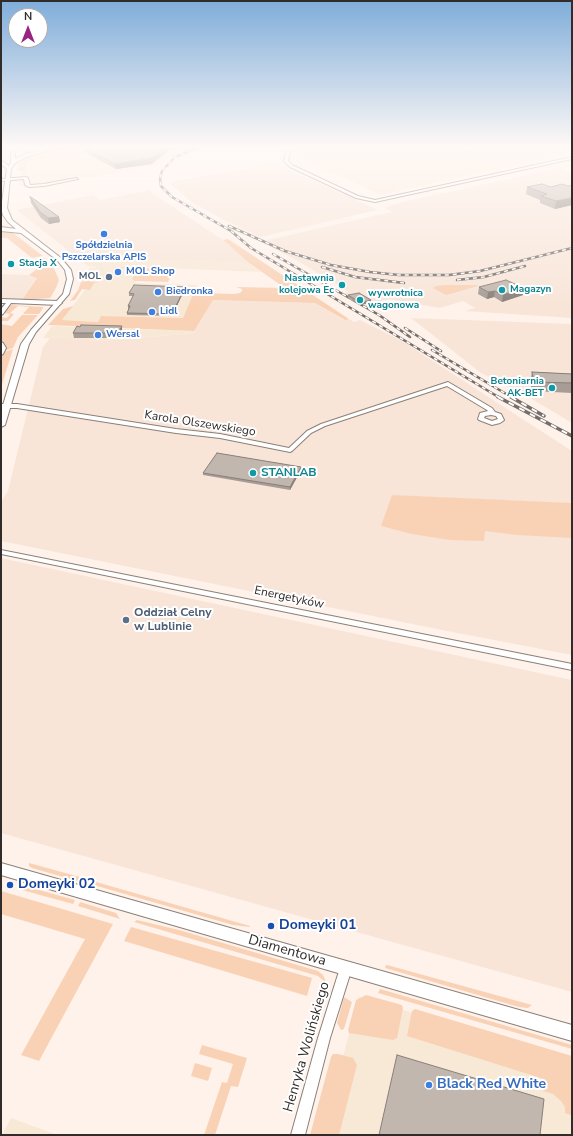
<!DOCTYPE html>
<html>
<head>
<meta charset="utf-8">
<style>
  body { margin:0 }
  #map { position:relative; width:573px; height:1136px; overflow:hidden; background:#fff2ea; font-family:"Nunito Sans",sans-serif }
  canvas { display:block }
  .frame { position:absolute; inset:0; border:2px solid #312c29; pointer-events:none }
  .north { position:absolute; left:8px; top:8px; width:40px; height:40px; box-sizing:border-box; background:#fff; border:1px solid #adaba9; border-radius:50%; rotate:0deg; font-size:11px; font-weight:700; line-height:16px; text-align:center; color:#312c29 }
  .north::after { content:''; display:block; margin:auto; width:14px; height:18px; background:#992480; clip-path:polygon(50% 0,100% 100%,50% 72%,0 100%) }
</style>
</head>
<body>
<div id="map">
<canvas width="573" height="1136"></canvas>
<div class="frame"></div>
<div class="north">N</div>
</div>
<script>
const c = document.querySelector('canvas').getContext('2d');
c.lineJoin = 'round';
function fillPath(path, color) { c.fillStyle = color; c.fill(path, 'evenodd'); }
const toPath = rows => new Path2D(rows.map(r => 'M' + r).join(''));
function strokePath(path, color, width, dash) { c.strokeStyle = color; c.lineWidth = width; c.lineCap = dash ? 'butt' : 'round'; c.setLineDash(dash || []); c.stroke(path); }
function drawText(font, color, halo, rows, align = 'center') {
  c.font = font + ' "Nunito Sans",sans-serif'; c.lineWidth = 4; c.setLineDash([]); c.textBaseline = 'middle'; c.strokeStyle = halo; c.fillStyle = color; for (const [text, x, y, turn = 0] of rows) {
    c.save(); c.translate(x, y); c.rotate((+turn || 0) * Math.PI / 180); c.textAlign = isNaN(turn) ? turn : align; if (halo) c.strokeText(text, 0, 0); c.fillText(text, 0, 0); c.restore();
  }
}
const commercial = toPath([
  [111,147,178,147,176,147,184,149,156,166,52,184,19,186,23,162],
  [296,147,430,147,458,148,467,151,480,147,572,147,572,153,381,195,294,156],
  [76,257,249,263,261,272,137,267,140,271,133,280,136,281,135,283,197,285,183,318,101,316,98,322,62,320,91,282,81,282,81,279,91,278,92,273,79,271,78,270,89,271,89,268,97,268,88,266],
  [52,326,194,331,194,333,103,341,43,338],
  [359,997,572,1060,571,1115,572,1115,572,1135,322,1135],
  [11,1118,57,1135,2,1135]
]);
const built = toPath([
  [277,164,378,210,260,237,224,220,190,201,169,182],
  [559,168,572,173,572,318,465,311,475,308,463,301,440,308,389,299,382,301,381,305,382,307,370,310,342,294,349,292,298,261,271,247,274,246,267,240,392,212,385,208,398,203],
  [150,190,152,193,223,240,249,263,76,257,17,210,93,195,100,200],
  [1,274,29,275,37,277,22,300,1,299],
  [213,300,315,303,344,320,349,319,354,322,360,320,402,341,572,451,572,655,447,631,1,541,1,502,8,491,43,347,50,338,103,341,194,333,195,328],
  [411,318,572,324,572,423,532,399,481,373],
  [1,558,572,680,572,992,1,833]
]);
const green = toPath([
  [77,147,111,147,30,161,26,164,25,171,18,171,19,164,28,157,55,150],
  [1,231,13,233,43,256,32,258,7,238,1,238],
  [228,239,349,319,345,320,315,303,213,300,194,331,48,325,63,309,73,306,62,320,98,322,101,316,183,318,196,287,206,288,204,293,234,294,240,293,242,291,242,289,236,287,285,288,249,263,223,240],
  [45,258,53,267,57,275,59,280,56,288,50,298,22,300,37,278,29,275,41,266,34,260],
  [104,266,116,267,174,269,168,282,135,281,132,279,135,274,138,274,139,271,135,269],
  [89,281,98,283,94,283,90,290,82,289,75,300,70,301,78,290,81,282],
  [445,285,476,285,478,286,446,295,433,288,436,286],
  [10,305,43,307,43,308,39,314,23,314,29,307,18,306,10,313,14,314,8,321,1,321,1,317,7,318,10,314,4,313],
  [22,315,38,315,18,337,13,348,4,351,1,336,1,324,12,326],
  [13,349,3,381,1,388,1,356,4,352],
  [392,495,572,503,572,538,517,535,485,531,484,541,450,540,412,534,381,526],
  [29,863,87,879,87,880,84,883,32,868,29,866],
  [96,882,250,926,250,927,233,925,90,884],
  [21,885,75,900,73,904,22,890],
  [1,891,113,924,39,1061,21,1055,85,939,1,914],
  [80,902,116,913,120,919,78,906],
  [137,920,179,930,318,971,323,975,327,984,318,976,134,922],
  [131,927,312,978,307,996,124,941],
  [386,965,387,965,532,1005,528,1008,519,1007,385,968],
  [380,989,572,1045,572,1049,378,993],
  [366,995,402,1005,403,1008,397,1038,393,1040,349,1033,348,1030,356,1000],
  [344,997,352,1002,344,1029,341,1030,337,1023],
  [415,1009,572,1056,571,1115,565,1113,565,1107,561,1101,553,1094,543,1091,544,1079,407,1036,412,1011],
  [202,1045,247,1058,238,1087,231,1086,215,1135,204,1135,222,1082,227,1083,233,1064,199,1054],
  [333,1054,338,1054,353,1058,357,1065,339,1135,310,1135,331,1057],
  [195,1063,212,1068,208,1081,191,1076]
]);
const minor = toPath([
  [287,147,291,147,288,161,292,165,358,196,375,200,572,157,572,159,375,202,356,198,290,167,284,161,287,147],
  [26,177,28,178,30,185,44,184,76,178,78,179,44,186,29,187,25,185,24,179,1,181,1,179,26,177],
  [1,299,59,301,62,303,59,305,11,303,3,314,1,315,1,309,6,303,1,303,1,299],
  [1,342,3,343,6,348,3,354,1,355,1,342],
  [448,382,492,408,495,412,501,414,504,420,503,421,500,423,492,425,479,420,478,419,480,413,488,411,487,410,447,386,325,426,311,433,292,451,290,452,220,438,176,433,17,408,1,408,1,404,17,404,176,429,220,434,289,448,307,431,321,424,448,382],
  [491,415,496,416,498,419,492,421,484,418,485,416,491,415],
  [1,550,572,664,572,670,1,554,1,550],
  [346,962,350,964,352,968,330,1038,305,1135,291,1135,318,1038,340,968,342,964,346,962]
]);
const tertiary = toPath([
  [11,147,15,147,15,159,25,154,56,147,62,147,29,156,15,163,11,169,7,208,12,220,61,258,71,270,73,279,69,294,36,332,29,344,5,425,1,427,1,412,21,344,31,330,63,294,67,279,65,270,57,260,21,233,1,231,1,227,16,229,8,222,3,215,1,208,7,169,1,164,1,160,9,166,11,163,11,147],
  [1,863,572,1025,572,1041,1,875,1,863]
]);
const primary = toPath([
  [1,147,21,148,63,147,60,149,21,152,1,151,1,147]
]);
const railFar1 = toPath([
  [199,147,175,157,162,171,160,179,161,186,172,197,231,231,251,248,500,398],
  [229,226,285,251,331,265,370,272,399,275,449,275,480,271,572,248],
  [273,254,379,315,410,337],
  [322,267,355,277,404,283],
  [457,280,484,277,525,266],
  [405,328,441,351],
  [432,350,513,398]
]);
const rail = toPath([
  [498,397,572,436],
  [511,397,544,416]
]);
const wall = toPath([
  [169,147,169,150,152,164,116,169,86,153,85,148],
  [572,185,572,205,555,209,540,203,540,200,526,194,527,187,551,187,568,186],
  [30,197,59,217,60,222,49,224,41,218,31,203],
  [479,287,523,295,502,302,494,297,487,299,478,294],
  [185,289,172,316,127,315,127,313,129,309,128,309,128,306,133,296,129,296,129,293],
  [348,295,371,300,371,302,361,305,348,298],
  [122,326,122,331,118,338,74,338,73,333],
  [532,372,572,374,572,393,532,391,530,382],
  [301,470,290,490,203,475,203,473]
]);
const shadedWall = toPath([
  [166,147,169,147,169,150,152,164,116,169,115,164],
  [572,198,572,205,555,209,556,201],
  [59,217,60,222,49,224,48,218],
  [185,287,185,289,172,316,172,314],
  [524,288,523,295,502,302,503,295],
  [495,291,494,297,487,299,488,292],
  [371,300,371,302,361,305,361,303],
  [122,326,122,331,118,338,118,333],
  [301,467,301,470,290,490,290,487]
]);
const building = toPath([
  [91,147,166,147,152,158,115,164,85,148,91,147],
  [542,184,551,187,562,184,568,186,572,185,572,198,556,201,541,196,547,194,527,187,542,184],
  [30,197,31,197,59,217,48,218,40,212,30,197],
  [506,280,524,288,503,295,495,291,488,292,479,287,506,280],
  [134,285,185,287,172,314,127,313,130,306,128,306,134,294,129,293,134,285],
  [359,293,371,300,361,303,348,295,359,293],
  [81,325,122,326,118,333,73,333,77,326,80,327,81,325],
  [532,372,572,374,572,383,534,382,532,372],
  [217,453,301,467,290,487,203,473,217,453],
  [397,1055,544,1099,540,1135,379,1135,397,1055]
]);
const markers = [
  [104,234,4,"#3f7fe0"],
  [11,264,4,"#0f9aa8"],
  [118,272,4,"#3f7fe0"],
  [109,277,4,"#5c6f8a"],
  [342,285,4,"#0f9aa8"],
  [502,290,4,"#0f9aa8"],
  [158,292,4,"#3f7fe0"],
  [360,300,4,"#0f9aa8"],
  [152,312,4,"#3f7fe0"],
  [98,335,4,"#3f7fe0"],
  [552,388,4,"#0f9aa8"],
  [253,473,4,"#0f9aa8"],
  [126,620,4,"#5c6f8a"],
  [10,885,4,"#1a4fb4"],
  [271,926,4,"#1a4fb4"],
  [429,1085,4,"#3f7fe0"]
];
const farShopnames = [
  ["Spółdzielnia",104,246,"center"],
  ["Pszczelarska APIS",104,258,"center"],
  ["MOL Shop",126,272],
  ["Biedronka",166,292],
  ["Lidl",160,312],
  ["Wersal",106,335]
];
const farCulturenames = [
  ["Stacja X",19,264],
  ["Nastawnia",334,279,"right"],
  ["kolejowa Ec",334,291,"right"],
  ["Magazyn",510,290],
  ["wywrotnica",368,294],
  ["wagonowa",368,306],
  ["Betoniarnia",544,382,"right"],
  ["AK-BET",544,394,"right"]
];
const farServicenames = [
  ["MOL",101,277]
];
const streetNames = [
  ["Karola Olszewskiego",200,424,9],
  ["Energetyków",289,598,12]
];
const cultureNames = [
  ["STANLAB",261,473]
];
const serviceNames = [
  ["Oddział Celny",134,613],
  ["w Lublinie",134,627]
];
const nearTransitnames = [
  ["Domeyki 02",18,885],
  ["Domeyki 01",279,926]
];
const nearStreetnames = [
  ["Diamentowa",287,951,16],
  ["Henryka Wolińskiego",307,1047,-74]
];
const nearShopnames = [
  ["Black Red White",437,1085]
];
fillPath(commercial, '#f8e8d6');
fillPath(built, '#f8e5d8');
fillPath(green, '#f9d2b6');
strokePath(minor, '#8b8078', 2);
strokePath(tertiary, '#8b8078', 2);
strokePath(primary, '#d6d5d4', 1);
fillPath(minor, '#fff');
fillPath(tertiary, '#fff');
fillPath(primary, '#ebdaf8');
strokePath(railFar1, '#766e69', 2.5);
strokePath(rail, '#766e69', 3.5);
strokePath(railFar1, '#fff', 1.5, [4]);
strokePath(rail, '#fff', 2, [6]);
fillPath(wall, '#a79d96');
fillPath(shadedWall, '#88807a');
fillPath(building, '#c2b7ae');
strokePath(building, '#88807a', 1);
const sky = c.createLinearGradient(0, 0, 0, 306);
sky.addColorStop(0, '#7fadda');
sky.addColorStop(0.48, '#fff9f6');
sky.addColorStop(1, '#fff9f600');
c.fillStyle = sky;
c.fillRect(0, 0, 573, 306);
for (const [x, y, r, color] of markers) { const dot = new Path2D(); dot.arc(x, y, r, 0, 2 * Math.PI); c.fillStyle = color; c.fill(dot); strokePath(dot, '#fff', 1.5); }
drawText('bold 10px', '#366cbe', '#fff', farShopnames, 'left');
drawText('bold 10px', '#0d838f', '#fff', farCulturenames, 'left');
drawText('bold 10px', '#4e5e75', '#fff', farServicenames, 'right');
drawText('12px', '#312c29', '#fff', streetNames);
drawText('bold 12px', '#0d838f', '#fff', cultureNames, 'left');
drawText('bold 12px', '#4e5e75', '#fff', serviceNames, 'left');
drawText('bold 14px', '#164399', '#fff', nearTransitnames, 'left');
drawText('14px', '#312c29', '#fff', nearStreetnames);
drawText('bold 14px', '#366cbe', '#fff', nearShopnames, 'left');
</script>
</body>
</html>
